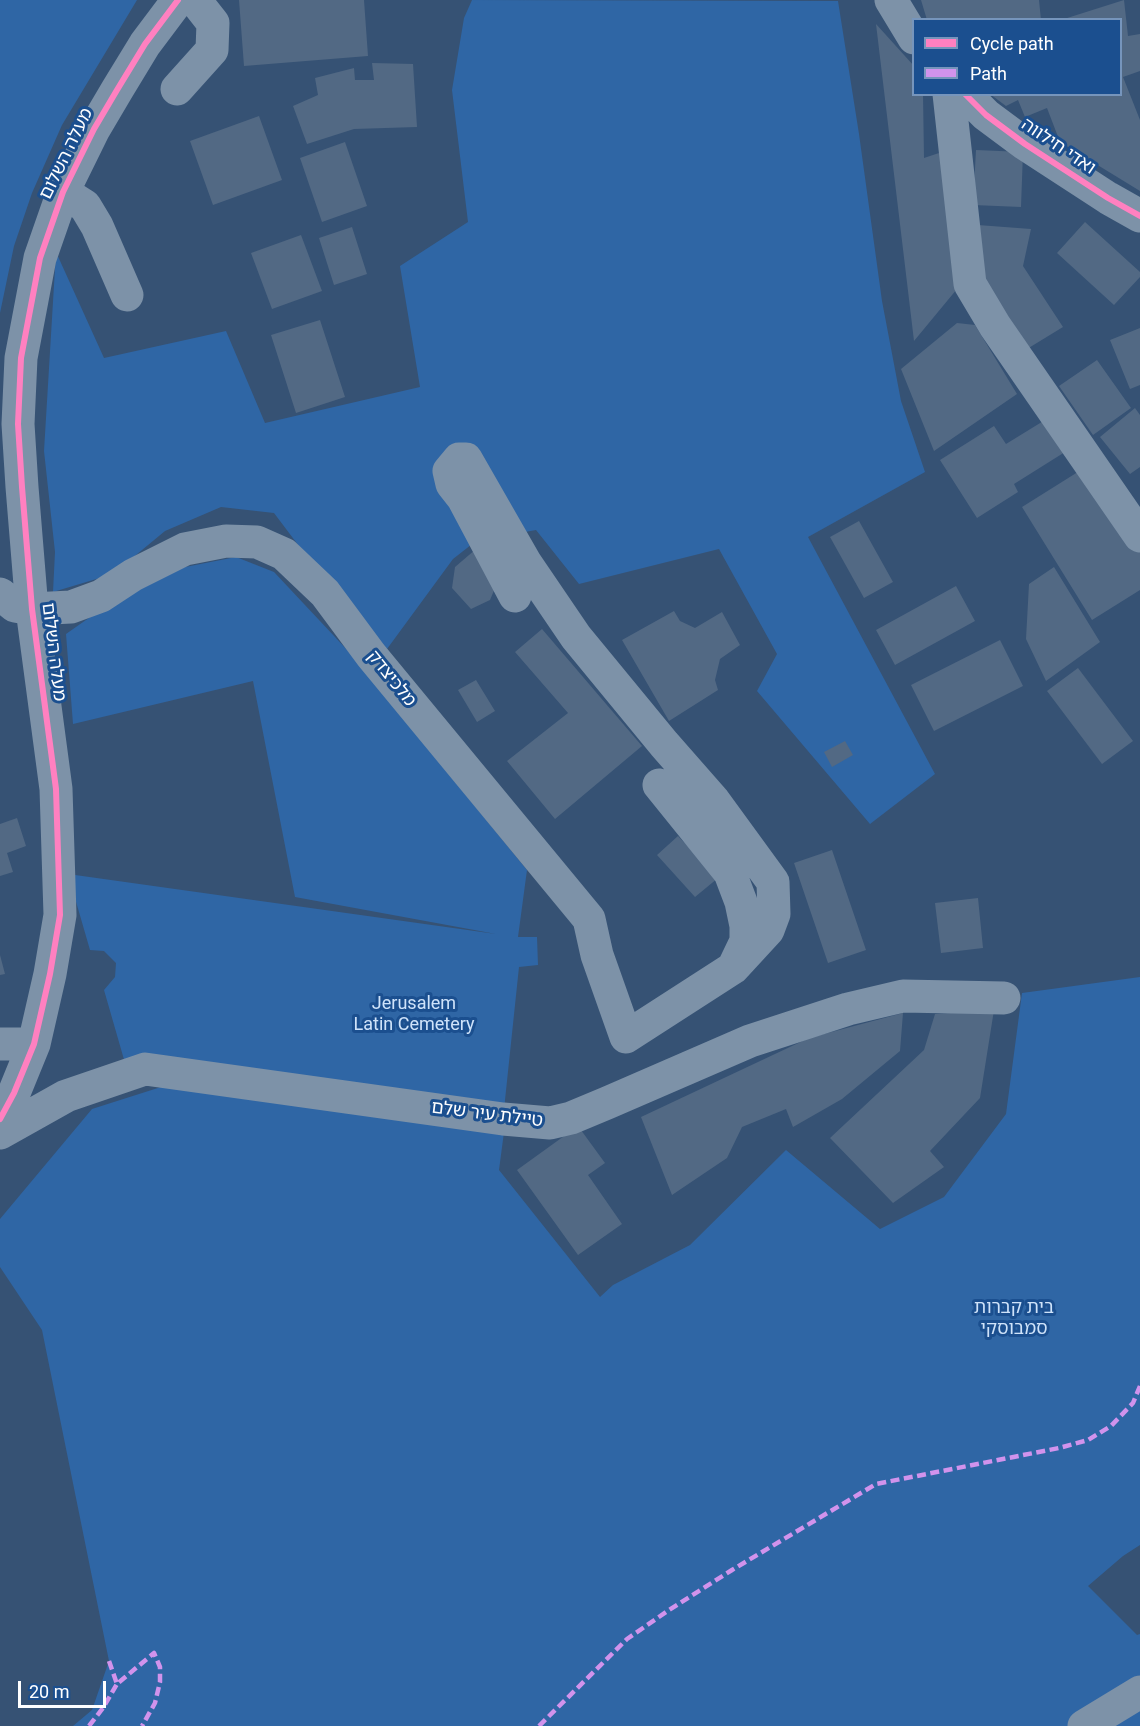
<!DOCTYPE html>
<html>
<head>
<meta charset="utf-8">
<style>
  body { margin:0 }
  #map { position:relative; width:1140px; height:1726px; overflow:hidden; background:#365274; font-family:Roboto,sans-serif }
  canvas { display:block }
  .legend { position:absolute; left:912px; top:18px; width:210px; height:78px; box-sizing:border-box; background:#1b4f8f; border:2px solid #7695bc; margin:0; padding:8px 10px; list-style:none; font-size:18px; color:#fff }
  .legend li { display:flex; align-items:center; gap:12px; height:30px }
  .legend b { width:30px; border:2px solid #7695bc }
  .scale { position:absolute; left:18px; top:1681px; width:88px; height:27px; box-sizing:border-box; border:3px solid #fff; border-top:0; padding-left:8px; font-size:18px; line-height:21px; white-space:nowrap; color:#fff; -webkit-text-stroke:4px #1b4f8f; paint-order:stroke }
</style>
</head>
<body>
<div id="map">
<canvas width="1140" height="1726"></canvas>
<ul class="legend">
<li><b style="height:8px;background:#ff80c0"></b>Cycle path</li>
<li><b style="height:8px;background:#d193ec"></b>Path</li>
</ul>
<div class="scale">20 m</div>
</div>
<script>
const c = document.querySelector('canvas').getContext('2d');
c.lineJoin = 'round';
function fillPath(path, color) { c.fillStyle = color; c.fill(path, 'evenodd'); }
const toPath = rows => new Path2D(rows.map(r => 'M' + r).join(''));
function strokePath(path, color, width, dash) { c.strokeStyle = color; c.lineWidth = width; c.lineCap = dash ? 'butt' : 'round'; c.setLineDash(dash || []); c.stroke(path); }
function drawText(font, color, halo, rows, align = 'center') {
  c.font = font + ' Roboto,"Noto Sans Hebrew",sans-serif'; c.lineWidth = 6; c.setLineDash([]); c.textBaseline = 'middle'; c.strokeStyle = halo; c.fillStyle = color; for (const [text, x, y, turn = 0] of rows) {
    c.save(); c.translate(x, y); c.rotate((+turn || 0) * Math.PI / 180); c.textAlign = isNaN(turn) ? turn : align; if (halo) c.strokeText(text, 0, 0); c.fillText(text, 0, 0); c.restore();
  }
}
const green = toPath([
  [0,0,137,0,62,125,32,193,14,246,0,313],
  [472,0,838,1,859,134,882,301,901,401,925,472,808,537,935,774,870,824,757,691,777,654,719,549,579,584,536,530,476,541,453,559,387,649,320,574,274,513,221,507,165,531,113,574,53,592,55,552,44,451,56,252,104,358,226,331,265,423,420,387,400,266,468,222,452,90,464,18],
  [236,557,274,572,350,653,527,870,518,937,537,937,538,965,519,967,503,1119,125,1063,104,990,115,977,116,963,104,951,90,950,68,874,496,934,295,897,253,681,73,724,66,634,113,601,170,570],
  [1140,977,1140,1545,1123,1556,1088,1586,1137,1635,1140,1634,1140,1726,73,1726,92,1710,109,1661,42,1330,0,1267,0,1219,92,1109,161,1087,504,1132,499,1170,600,1297,613,1285,690,1245,786,1150,880,1229,944,1197,1006,1114,1022,993]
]);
const building = toPath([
  [239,0,364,0,368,56,244,66],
  [921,0,1039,0,1041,20,927,20],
  [1124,0,1128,36,1140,34,1140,71,1123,77,1140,120,1140,191,1060,142,1047,108,1025,117,1018,100,1006,106,990,94,1120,94,1120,20,1064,19],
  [876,24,914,66,914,94,923,94,924,158,951,149,957,289,914,341],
  [372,63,413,64,417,127,354,129,307,144,293,106,318,95,315,78,354,68,355,80,374,80],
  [259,116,282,180,213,205,190,141],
  [345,142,367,206,322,222,300,158],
  [976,150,1023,152,1021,207,973,205],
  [1085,222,1140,272,1140,277,1114,305,1057,253],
  [978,225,1031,229,1023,266,1063,327,1027,349,983,281],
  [352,227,367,274,334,285,319,238],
  [301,235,322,291,272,309,251,253],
  [320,320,345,397,296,413,271,335],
  [957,323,975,325,1017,394,934,451,901,369],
  [1140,328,1140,385,1130,389,1110,340],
  [1097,360,1131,408,1093,435,1059,386],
  [1135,408,1140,415,1140,467,1130,474,1100,437],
  [1045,420,1065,452,1014,484,1018,492,977,518,940,460,994,426,1006,444],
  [1089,465,1140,547,1140,590,1092,620,1022,507],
  [859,521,893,582,864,598,830,537],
  [476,549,498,581,490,600,471,609,452,588,455,567],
  [1054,567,1100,642,1046,681,1026,639,1029,584],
  [956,586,975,621,895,665,876,630],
  [674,611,680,621,695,628,722,612,740,645,720,659,715,680,718,690,669,721,622,640],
  [542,629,642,746,555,819,507,761,568,713,515,652],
  [1000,640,1023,686,934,731,911,685],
  [1078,668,1133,741,1102,764,1047,691],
  [476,680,495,711,477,722,458,690],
  [845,741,853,755,832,767,824,752],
  [17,818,26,846,7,853,13,872,0,876,0,824],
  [678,836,718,878,695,897,657,855],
  [832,850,866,950,828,963,794,863],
  [978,898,983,948,941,953,935,903],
  [0,955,5,974,0,975],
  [994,1010,980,1098,930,1151,944,1167,893,1203,830,1138,924,1050,935,1014],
  [903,1013,900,1051,842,1099,793,1127,786,1109,742,1127,727,1158,672,1195,641,1117,809,1038],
  [578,1126,605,1163,588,1175,622,1224,578,1255,517,1170]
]);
const minor = toPath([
  [891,0,914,38],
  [177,89,212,50,213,23,195,0],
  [949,94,970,284,995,326,1140,536],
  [965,94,986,115,1025,144,1108,198,1140,216],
  [63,192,85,206,97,226,127,295],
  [0,594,15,606,32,609,71,607,101,596,133,575,185,549,226,541,257,542,284,554,325,593,371,655,589,919,597,955,626,1037,733,968,768,930,774,914,773,882,714,801,664,744,576,637,525,562,466,459,459,459,449,471,452,484,463,498,515,596],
  [659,785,730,873,741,902,746,926,746,941,735,964],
  [0,1044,34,1044],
  [0,1119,14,1093,34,1044,50,974,60,915,56,789,32,609,22,487,18,424,21,358,40,258,63,192,94,129,117,90,145,44,178,0],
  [0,1133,66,1096,145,1069,503,1119,550,1123,571,1118,607,1103,750,1041,848,1009,903,996,1004,998],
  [1084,1726,1140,1692]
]);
const quiet = toPath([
  [109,1661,117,1684,154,1653,160,1667,160,1682,155,1703,142,1726],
  [89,1726,103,1708,117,1684],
  [539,1726,627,1639,669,1610,732,1570,876,1484,1059,1448,1088,1440,1111,1426,1133,1403,1140,1386]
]);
const cycleway = toPath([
  [965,94,986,115,1025,144,1108,198,1140,216],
  [0,1119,14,1093,34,1044,50,974,60,915,56,789,32,609,22,487,18,424,21,358,40,258,63,192,94,129,117,90,145,44,178,0]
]);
const streetNames = [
  ["ואדי חילווה",1058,147,34],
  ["מעלה השלום",67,154,-64],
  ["מעלה השלום",53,652,83],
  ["מלכיצדק",391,679,51],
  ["טיילת עיר שלם",487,1115,7]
];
const parkNames = [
  ["Jerusalem",414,1004],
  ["Latin Cemetery",414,1025],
  ["בית קברות",1014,1308],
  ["סמבוסקי",1014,1329]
];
fillPath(green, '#2f66a5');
fillPath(building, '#526984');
strokePath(minor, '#7d92a8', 33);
strokePath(quiet, '#d193ec', 4.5, [9, 4.5]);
strokePath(cycleway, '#ff80c0', 6);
drawText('18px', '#fff', '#1b4f8f', streetNames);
drawText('18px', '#cfe3fa', '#1b4f8f', parkNames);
</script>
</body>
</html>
